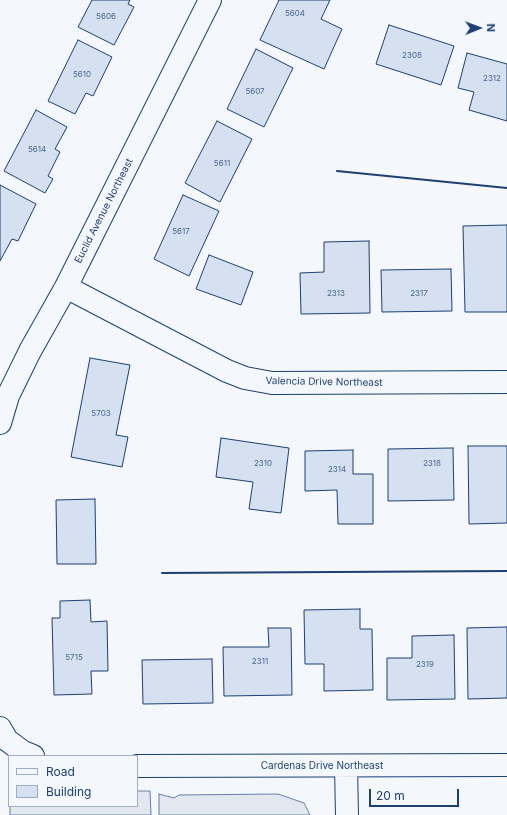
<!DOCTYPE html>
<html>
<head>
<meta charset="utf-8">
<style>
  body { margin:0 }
  #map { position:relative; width:507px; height:815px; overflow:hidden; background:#f4f7fb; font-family:Inter,sans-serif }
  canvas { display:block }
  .legend { position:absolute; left:8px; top:755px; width:130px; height:52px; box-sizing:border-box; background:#f4f7fb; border:1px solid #9eadc5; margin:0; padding:5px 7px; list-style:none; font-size:12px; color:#1d3f73 }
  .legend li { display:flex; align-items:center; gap:8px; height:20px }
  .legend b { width:20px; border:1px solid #9eadc5 }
  .north { position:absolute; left:459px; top:8px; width:40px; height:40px; -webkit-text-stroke:3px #f4f7fb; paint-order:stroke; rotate:89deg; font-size:11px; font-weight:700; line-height:16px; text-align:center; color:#1d3f73 }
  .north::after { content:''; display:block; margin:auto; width:14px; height:18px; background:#1d3f73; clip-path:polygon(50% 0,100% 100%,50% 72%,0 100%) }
  .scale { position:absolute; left:369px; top:789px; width:90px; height:18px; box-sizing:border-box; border:2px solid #1d3f73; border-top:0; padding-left:5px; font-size:12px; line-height:14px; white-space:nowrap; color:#1d3f73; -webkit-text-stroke:3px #f4f7fb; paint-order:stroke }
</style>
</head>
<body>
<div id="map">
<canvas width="507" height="815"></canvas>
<ul class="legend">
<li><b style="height:5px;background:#f4f7fb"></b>Road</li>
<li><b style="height:11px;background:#d5e0f0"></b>Building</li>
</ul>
<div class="north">N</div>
<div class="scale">20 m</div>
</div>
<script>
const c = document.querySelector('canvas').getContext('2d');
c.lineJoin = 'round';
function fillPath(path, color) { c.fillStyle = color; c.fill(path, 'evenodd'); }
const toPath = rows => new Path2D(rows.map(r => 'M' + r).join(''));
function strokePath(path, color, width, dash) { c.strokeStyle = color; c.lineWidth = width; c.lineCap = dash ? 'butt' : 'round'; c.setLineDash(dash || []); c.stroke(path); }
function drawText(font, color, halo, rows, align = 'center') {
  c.font = font + ' Inter,sans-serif'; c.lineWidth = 3; c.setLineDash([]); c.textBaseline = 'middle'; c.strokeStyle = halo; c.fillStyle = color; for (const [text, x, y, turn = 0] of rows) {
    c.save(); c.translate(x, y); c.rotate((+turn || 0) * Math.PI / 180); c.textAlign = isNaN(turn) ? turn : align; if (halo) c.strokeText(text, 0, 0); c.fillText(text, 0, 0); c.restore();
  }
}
const parking = toPath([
  [137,791,150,791,151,815,10,815,10,806,137,806,137,791],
  [159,794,174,798,179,795,278,794,304,803,310,815,159,815,159,794]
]);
const building = toPath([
  [92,0,130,0,128,4,134,7,114,45,78,27,92,0],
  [279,0,330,0,321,19,342,29,324,69,260,40,279,0],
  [389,25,454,46,441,85,376,64,389,25],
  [78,40,112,57,93,96,86,93,75,114,48,101,78,40],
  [256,49,293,68,264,127,227,109,256,49],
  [467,53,507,64,507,121,469,110,474,92,458,88,467,53],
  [36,110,67,127,55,149,60,152,48,176,53,179,45,193,4,171,36,110],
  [217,121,252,139,220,202,185,183,217,121],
  [0,185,36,204,18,241,12,239,0,261,0,185],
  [183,195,219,211,189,276,154,259,183,195],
  [507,225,507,312,465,312,463,226,507,225],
  [369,241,370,313,301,314,300,273,324,272,324,242,369,241],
  [209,255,253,272,241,305,196,289,209,255],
  [451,269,452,311,382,312,381,270,451,269],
  [90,358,130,365,116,435,128,437,122,467,71,457,90,358],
  [221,438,289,448,281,513,249,509,253,482,216,477,221,438],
  [468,446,507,446,507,523,469,524,468,446],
  [453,448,454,500,388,501,388,449,453,448],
  [353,450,353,474,373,474,373,524,338,524,337,490,305,491,305,451,353,450],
  [95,499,96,564,57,564,56,500,95,499],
  [90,600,91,622,107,621,108,671,91,671,92,694,54,695,52,618,60,618,60,601,90,600],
  [360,609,360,629,372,629,373,690,324,691,324,664,305,664,304,610,360,609],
  [507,627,507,698,468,699,467,628,507,627],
  [268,628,291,628,292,695,224,696,223,647,269,647,268,628],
  [454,635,455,699,387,700,387,658,412,658,412,636,454,635],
  [212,659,213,703,143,704,142,660,212,659]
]);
const street = toPath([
  [66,287,227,371,245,378,272,383,507,382],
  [0,423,8,396,30,351,66,287,210,0],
  [0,728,7,740,23,752,33,756],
  [137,766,507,765],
  [346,766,347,815]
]);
const wall = toPath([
  [337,171,507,188],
  [162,573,507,571]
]);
const numberNames = [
  ["5604",295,14],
  ["5606",106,17],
  ["2308",412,56],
  ["5610",82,75],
  ["2312",492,79],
  ["5607",255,92],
  ["5614",37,150],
  ["5611",222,164],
  ["5617",181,232],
  ["2313",336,294],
  ["2317",419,294],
  ["5703",101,414],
  ["2310",263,464],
  ["2318",432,464],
  ["2314",337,470],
  ["5715",74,658],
  ["2311",260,662],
  ["2319",425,665]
];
const streetNames = [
  ["Euclid Avenue Northeast",104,211,-63],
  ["Valencia Drive Northeast",324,382,1],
  ["Cardenas Drive Northeast",322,766]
];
fillPath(parking, '#e3e8f0');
strokePath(parking, '#687fa3', 1);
fillPath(building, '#d5e0f0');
strokePath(building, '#1d3f73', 1);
strokePath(street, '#1d3f73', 24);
strokePath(street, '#f4f7fb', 22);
strokePath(wall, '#1d3f73', 2);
drawText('8px', '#4b6792', null, numberNames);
drawText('10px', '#1d3f73', '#f4f7fb', streetNames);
</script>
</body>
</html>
